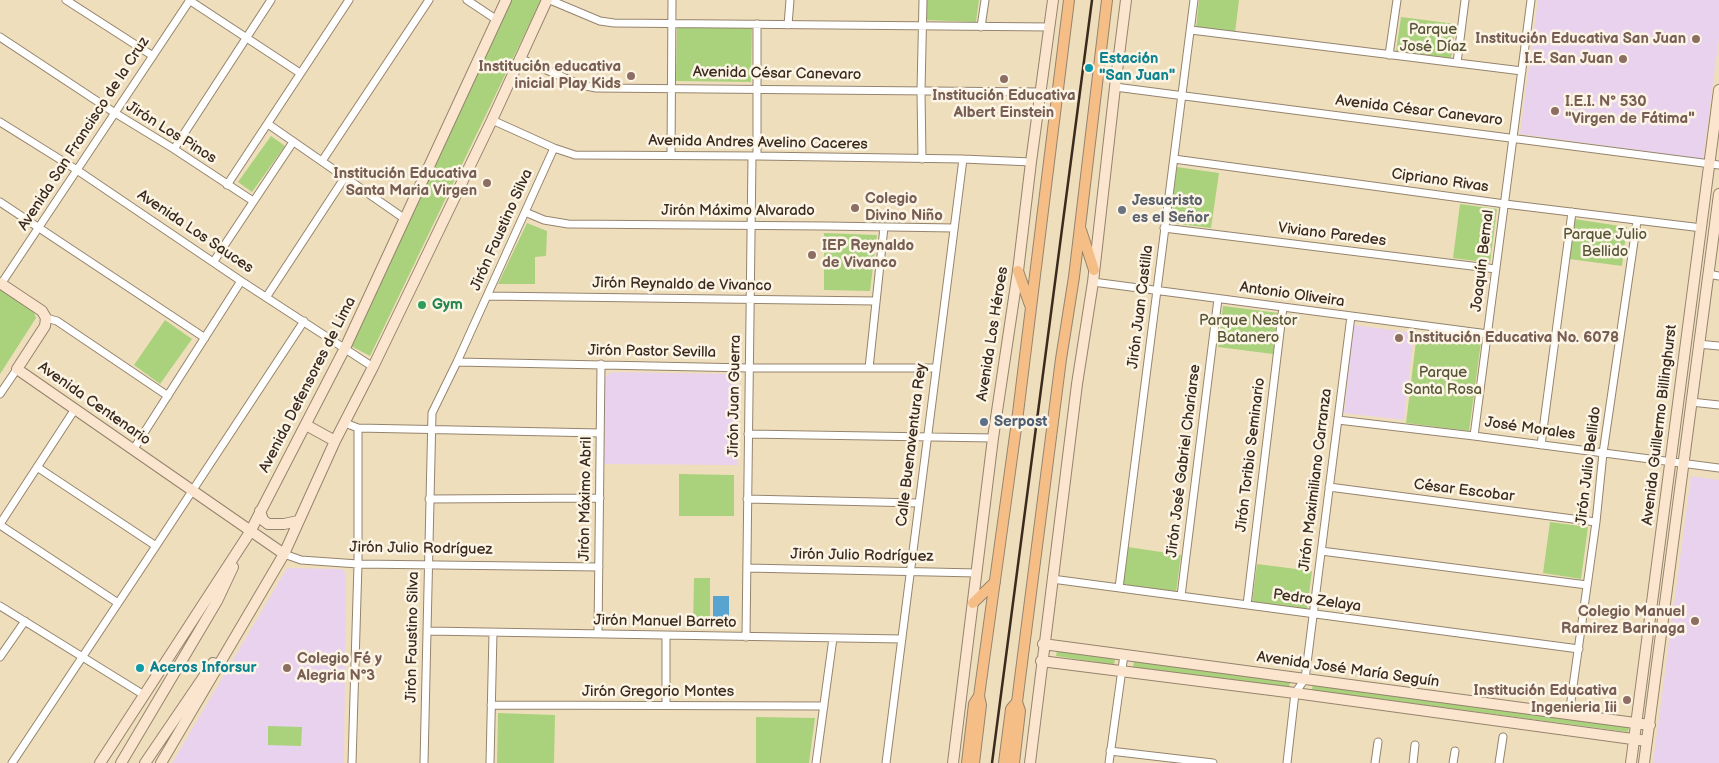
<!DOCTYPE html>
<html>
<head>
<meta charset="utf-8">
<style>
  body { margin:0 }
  canvas { display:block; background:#efdebc }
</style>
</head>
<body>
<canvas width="1719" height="763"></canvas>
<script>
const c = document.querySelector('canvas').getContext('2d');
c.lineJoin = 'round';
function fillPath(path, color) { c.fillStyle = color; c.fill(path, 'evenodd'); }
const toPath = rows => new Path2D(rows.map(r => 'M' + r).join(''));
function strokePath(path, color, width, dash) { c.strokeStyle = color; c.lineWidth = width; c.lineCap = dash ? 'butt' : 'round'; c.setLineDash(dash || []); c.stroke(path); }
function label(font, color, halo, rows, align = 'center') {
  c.font = font + ' "Balsamiq Sans",sans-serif'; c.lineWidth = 5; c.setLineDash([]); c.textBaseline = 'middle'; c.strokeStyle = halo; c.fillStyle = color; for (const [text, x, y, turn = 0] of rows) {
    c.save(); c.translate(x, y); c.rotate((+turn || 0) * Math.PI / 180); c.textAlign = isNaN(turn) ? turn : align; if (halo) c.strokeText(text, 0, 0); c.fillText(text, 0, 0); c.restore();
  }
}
const built = toPath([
  [1538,0,1719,0,1719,38,1703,159,1520,134],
  [1354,325,1414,333,1404,420,1344,413],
  [611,372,732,374,734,376,737,381,737,465,604,464,605,378],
  [1691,476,1719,480,1719,763,1653,763],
  [287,568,342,569,346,574,344,763,172,763]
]);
const green = toPath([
  [511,0,541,0,370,356,351,346],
  [926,0,979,0,976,22,925,20],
  [1199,0,1239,0,1235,33,1196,28],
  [1401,17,1456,24,1451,58,1396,51],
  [677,28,752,28,751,82,676,81],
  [271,136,285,146,252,192,238,182],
  [1177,167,1219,173,1211,228,1170,223],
  [1460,204,1497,209,1490,263,1453,258],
  [1574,219,1627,227,1622,266,1569,259],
  [527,223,547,231,546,256,535,257,535,284,498,284],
  [824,233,877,235,870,291,824,290],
  [0,289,34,312,36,318,0,374],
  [1223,306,1279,313,1273,354,1218,347],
  [165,320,192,339,160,384,134,365],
  [1417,333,1481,342,1469,431,1406,423],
  [679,474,734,475,734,516,679,516],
  [1550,522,1588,527,1581,579,1543,573],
  [1128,547,1181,555,1176,593,1122,585],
  [1257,564,1312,571,1307,609,1252,602],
  [694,578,710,578,710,628,693,628],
  [1057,650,1115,659,1114,665,1056,656],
  [1134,661,1290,682,1289,689,1133,667],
  [1313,683,1629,727,1628,732,1312,690],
  [498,713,555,715,554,763,497,763],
  [756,717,815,718,809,763,756,763],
  [268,726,302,727,301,746,268,745]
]);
const water = toPath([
  [713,596,729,596,729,623,713,623]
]);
const street = toPath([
  [66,0,153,56],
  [189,0,300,73],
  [467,0,497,20],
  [550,0,600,21,614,23,1050,27],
  [788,25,790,0],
  [981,27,985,0],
  [1191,30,1522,71],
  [0,37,115,113,174,149,253,201],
  [1389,55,1397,0],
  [519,58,581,85,596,88,1041,92],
  [1457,63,1465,0],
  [1115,87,1719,165],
  [492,120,554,148,575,155,757,156,963,159,1031,162],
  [0,122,77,170,241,281,373,367],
  [268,124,405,219],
  [174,149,271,0],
  [671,155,672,0],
  [757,156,757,24],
  [922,159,921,91,923,0],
  [1174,159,1505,204,1702,228],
  [322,161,429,0],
  [227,185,349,0],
  [0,202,205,338],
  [525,212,544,220,568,224,826,226,954,228],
  [1164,228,1496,269],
  [214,261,293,142],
  [1708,274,1719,276],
  [1093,282,1488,334],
  [1,284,190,0],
  [267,296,345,177],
  [487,296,876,301],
  [46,318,57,321,168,396],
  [1698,344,1719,346],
  [457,362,749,368,935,368],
  [869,368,884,227],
  [0,394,17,369],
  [1691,402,1719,405],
  [1338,420,1474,436,1719,468],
  [345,423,358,428,600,433],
  [748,434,993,438],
  [1474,436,1531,0],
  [1541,445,1572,212],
  [133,450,241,281],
  [37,467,156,546],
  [1329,487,1596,522],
  [429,499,600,498],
  [747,499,918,503],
  [0,524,75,409],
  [0,525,118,603],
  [1321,551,1587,585],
  [284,554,301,560,358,564,599,567],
  [747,568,977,573],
  [1052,579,1579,649],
  [1119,588,1194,0],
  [1181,596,1218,299],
  [1247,605,1283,307],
  [0,606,144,695],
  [427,631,902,639],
  [598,634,601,364],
  [746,637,752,156],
  [0,657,25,621],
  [491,705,824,706],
  [666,705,666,636],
  [1569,715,1596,522,1603,453,1637,221],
  [1110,751,1213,763],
  [12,763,156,546,304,321],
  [352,763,358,564,358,428],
  [424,763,432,413,457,362,554,148],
  [490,763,493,633],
  [816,763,833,638],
  [886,763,963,159],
  [1109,763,1124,655],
  [1287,763,1295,693,1305,679,1351,316],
  [1375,763,1378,742],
  [1413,763,1415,745],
  [1453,763,1455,751],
  [1499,763,1503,737]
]);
const secondary = toPath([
  [0,283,42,311,46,318,45,326,17,369,284,554],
  [306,425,335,441],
  [260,511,263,520,268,524,284,524,298,521],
  [1043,644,1650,725],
  [1041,661,1295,693,1647,741],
  [100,763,250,532,345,348,506,0],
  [121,763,217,601,233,567],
  [145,763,213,663],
  [161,763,284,554,335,441,373,367,492,120,547,0],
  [953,763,993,438,1018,271,1031,162,1053,0],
  [1030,763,1077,384,1093,282,1115,87,1126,0],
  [1631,763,1719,90],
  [1644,763,1719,194]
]);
const primary = toPath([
  [1081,230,1094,270],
  [1018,271,1030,305],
  [973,603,995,582],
  [967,763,974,704,979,696,1017,421,1069,0],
  [974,763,981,705,979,696],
  [1004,763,1011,709,1017,702],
  [1014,763,1020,711,1017,702,1061,359,1074,277,1107,0]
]);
const rail = toPath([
  [992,763,1092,0]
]);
const markers = [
  [1696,39,5,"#8d6e63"],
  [1623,59,5,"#8d6e63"],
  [1089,68,5,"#0f9aa8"],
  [631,76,5,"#8d6e63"],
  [1004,79,5,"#8d6e63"],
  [1555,111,5,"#8d6e63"],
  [487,183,5,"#8d6e63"],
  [855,208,5,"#8d6e63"],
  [1122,210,5,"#6b7280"],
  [812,255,5,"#8d6e63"],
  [422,305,5,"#2e9e5b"],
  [1399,338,5,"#8d6e63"],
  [984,422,5,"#5c6f8a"],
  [1695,621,5,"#8d6e63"],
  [140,668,5,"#0f9aa8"],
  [287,668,5,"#8d6e63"],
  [1627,700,5,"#8d6e63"]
];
const parkNames = [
  ["Parque",1433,30],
  ["José Díaz",1433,47],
  ["Parque Julio",1605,235],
  ["Bellido",1605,252],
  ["Parque Nestor",1248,321],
  ["Batanero",1248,338],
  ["Parque",1443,373],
  ["Santa Rosa",1443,390]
];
const educationNames = [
  ["Institución Educativa San Juan",1686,39],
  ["I.E. San Juan",1613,59],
  ["Institución educativa",621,67],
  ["inicial Play Kids",621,84],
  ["Institución Educativa",1004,96,"center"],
  ["Albert Einstein",1004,113,"center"],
  ["I.E.I. N° 530",1565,102,"left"],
  ["\"Virgen de Fátima\"",1565,119,"left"],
  ["Institución Educativa",477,174],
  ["Santa Maria Virgen",477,191],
  ["Colegio",865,199,"left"],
  ["Divino Niño",865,216,"left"],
  ["IEP Reynaldo",822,246,"left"],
  ["de Vivanco",822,263,"left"],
  ["Institución Educativa No. 6078",1409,338,"left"],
  ["Colegio Manuel",1685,612],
  ["Ramirez Barinaga",1685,629],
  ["Colegio Fé y",297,659,"left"],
  ["Alegria N°3",297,676,"left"],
  ["Institución Educativa",1617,691],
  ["Ingenieria Iii",1617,708]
];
const cultureNames = [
  ["Estación",1099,59],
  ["\"San Juan\"",1099,76],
  ["Aceros Inforsur",150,668]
];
const streetNames = [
  ["Avenida César Canevaro",777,74,1],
  ["Avenida César Canevaro",1419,111,7],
  ["Jirón Los Pinos",171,133,32],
  ["Avenida San Francisco de la Cruz",84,134,-57],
  ["Avenida Andres Avelino Caceres",758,143,1],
  ["Cipriano Rivas",1440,181,8],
  ["Jirón Máximo Alvarado",738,211],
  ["Jirón Faustino Silva",502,230,-66],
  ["Avenida Los Sauces",195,232,34],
  ["Viviano Paredes",1332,235,7],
  ["Joaquín Bernal",1483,261,-83],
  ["Jirón Reynaldo de Vivanco",682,285,1],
  ["Antonio Oliveira",1292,295,8],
  ["Jirón Juan Castilla",1141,307,-83],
  ["Avenida Los Héroes",993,334,-81],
  ["Jirón Pastor Sevilla",652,352,1],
  ["Avenida Defensores de Lima",308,385,-63],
  ["Jirón Juan Guerra",735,396,-89],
  ["Avenida Centenario",94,404,35],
  ["Avenida Guillermo Billinghurst",1660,425,-83],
  ["José Morales",1530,429,8],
  ["Calle Buenaventura Rey",912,445,-83],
  ["Jirón Toribio Seminario",1251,455,-83],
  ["Jirón José Gabriel Chariarse",1184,461,-83],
  ["Jirón Julio Bellido",1589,466,-83],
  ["Jirón Maximiliano Carranza",1316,480,-83],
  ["César Escobar",1464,491,7],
  ["Jirón Máximo Abril",586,499,-89],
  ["Jirón Julio Rodríguez",421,549,1],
  ["Jirón Julio Rodríguez",862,556,1],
  ["Pedro Zelaya",1317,601,8],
  ["Jirón Manuel Barreto",665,622,1],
  ["Jirón Faustino Silva",413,637,-89],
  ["Avenida José María Seguín",1348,670,8],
  ["Jirón Gregorio Montes",658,692]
];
const worshipNames = [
  ["Jesucristo",1132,201],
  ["es el Señor",1132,218]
];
const leisureNames = [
  ["Gym",432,305]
];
const serviceNames = [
  ["Serpost",994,422]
];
fillPath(built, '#e9d2ee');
fillPath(green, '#aad27d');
fillPath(water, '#58a4d1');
strokePath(street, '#95846d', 9);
strokePath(secondary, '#95846d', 12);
strokePath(primary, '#95846d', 12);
strokePath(street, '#fff', 7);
strokePath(secondary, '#fbe5cf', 10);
strokePath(primary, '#f6be87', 10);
strokePath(rail, '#3b2a1e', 2.5);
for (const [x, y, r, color] of markers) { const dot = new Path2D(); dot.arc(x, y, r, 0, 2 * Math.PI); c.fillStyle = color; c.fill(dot); strokePath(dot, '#fcf5e5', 2); }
label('15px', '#575436', '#fcf5e5', parkNames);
label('bold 15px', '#785e54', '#fcf5e5', educationNames, 'right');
label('bold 15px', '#0d838f', '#fcf5e5', cultureNames, 'left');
label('15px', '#3b2a1e', '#fcf5e5', streetNames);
label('bold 15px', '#5b616d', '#fcf5e5', worshipNames, 'left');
label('bold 15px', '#27864d', '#fcf5e5', leisureNames, 'left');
label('bold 15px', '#4e5e75', '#fcf5e5', serviceNames, 'left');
</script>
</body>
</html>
